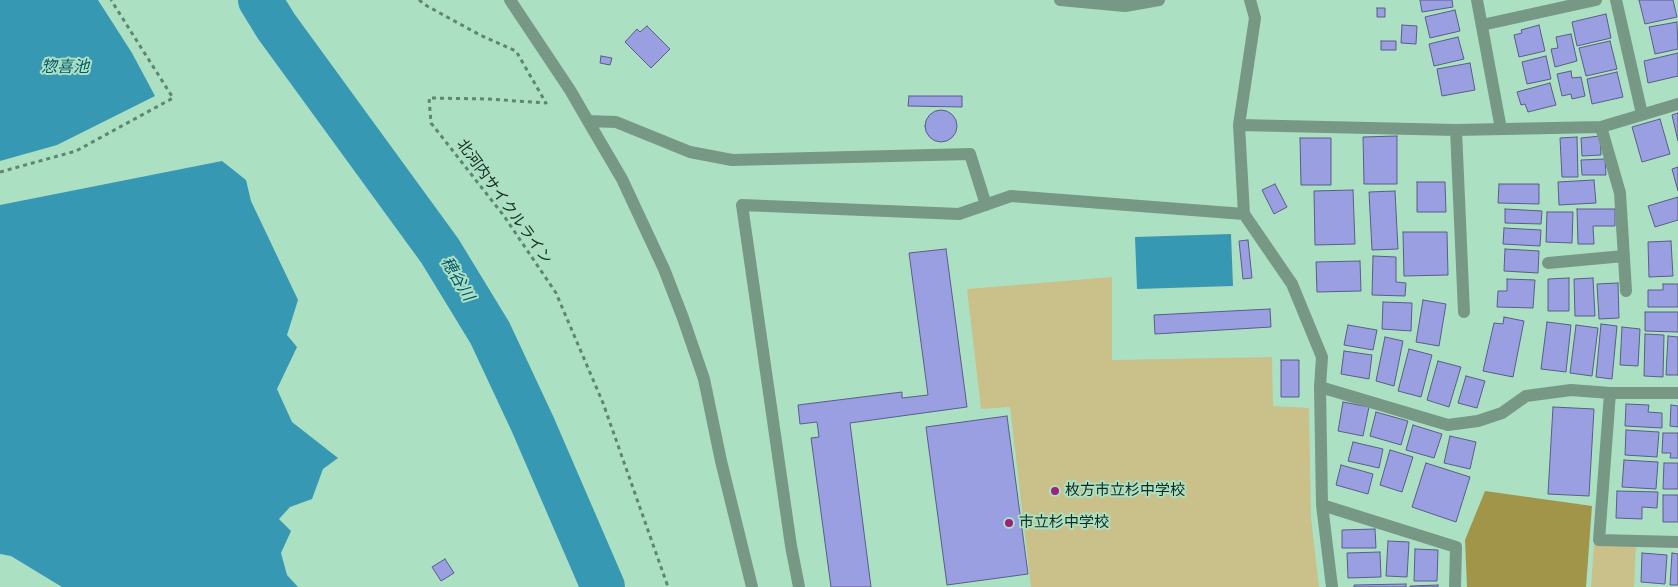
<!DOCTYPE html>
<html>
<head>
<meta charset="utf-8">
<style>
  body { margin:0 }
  canvas { display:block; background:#abe0c3 }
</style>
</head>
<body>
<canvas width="1678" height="587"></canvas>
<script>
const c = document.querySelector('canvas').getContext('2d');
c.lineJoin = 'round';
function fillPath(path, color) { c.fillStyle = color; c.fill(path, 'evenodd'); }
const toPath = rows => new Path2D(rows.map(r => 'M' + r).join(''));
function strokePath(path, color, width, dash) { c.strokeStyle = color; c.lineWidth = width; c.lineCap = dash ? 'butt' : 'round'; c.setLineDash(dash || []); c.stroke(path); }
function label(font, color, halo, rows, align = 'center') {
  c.font = font + ' Arial,"Noto Sans JP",sans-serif'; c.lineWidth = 4; c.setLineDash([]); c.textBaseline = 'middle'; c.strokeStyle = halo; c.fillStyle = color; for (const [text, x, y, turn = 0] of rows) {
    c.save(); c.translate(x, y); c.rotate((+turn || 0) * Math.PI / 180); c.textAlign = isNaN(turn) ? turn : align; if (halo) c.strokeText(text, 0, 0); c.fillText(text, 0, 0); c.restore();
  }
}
const green = toPath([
  [1112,277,1112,360,1272,357,1273,406,1309,408,1311,518,1319,587,1031,587,1010,407,981,409,967,289],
  [1594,544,1636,546,1634,587,1591,587]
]);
const forest = toPath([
  [1485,491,1592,506,1586,587,1467,587,1465,540]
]);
const water = toPath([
  [0,0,98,0,132,53,155,96,57,145,0,161],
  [222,161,246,180,251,201,298,300,287,335,297,347,277,389,292,422,338,458,323,469,312,499,290,507,279,519,291,531,281,553,287,575,298,587,62,587,11,556,0,554,0,205],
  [1231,234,1233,286,1137,289,1135,237]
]);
const river = toPath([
  [260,0,276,26,440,251,490,333,533,425,603,587]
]);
const building = toPath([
  [1420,0,1452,0,1453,7,1422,12,1420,0],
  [1639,0,1673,0,1677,17,1645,24,1639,0],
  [1377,8,1385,8,1385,17,1377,17,1377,8],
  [1455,10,1460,31,1430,38,1425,17,1455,10],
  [1606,14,1611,38,1577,46,1572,22,1606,14],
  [1677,22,1678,49,1655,54,1649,27,1677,22],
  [1402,25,1417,26,1416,44,1401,43,1402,25],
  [1539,25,1545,51,1519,57,1514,35,1522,33,1521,30,1539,25],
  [647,26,670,49,651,68,625,42,637,29,640,32,647,26],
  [1571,34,1577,61,1555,67,1551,49,1558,48,1556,37,1571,34],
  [1458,37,1464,59,1434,66,1429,44,1458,37],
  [1381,41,1396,41,1396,50,1381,50,1381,41],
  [1610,41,1617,69,1586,76,1579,48,1610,41],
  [1678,53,1678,76,1648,83,1644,61,1678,53],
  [601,56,612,58,610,65,600,63,601,56],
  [1546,56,1551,79,1527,84,1522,62,1546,56],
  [1470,63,1475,90,1442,96,1437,69,1470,63],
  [1571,71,1572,78,1581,77,1585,96,1572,99,1571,94,1562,96,1557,74,1571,71],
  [1617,72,1623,97,1592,104,1587,79,1617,72],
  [1550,83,1556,105,1528,112,1525,104,1521,105,1517,92,1550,83],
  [909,96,962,96,962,107,908,106,909,96],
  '925 126a16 16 0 1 1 32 0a16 16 0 1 1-32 0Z',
  [1678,113,1678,141,1672,115,1678,113],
  [1660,119,1670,154,1642,162,1632,127,1660,119],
  [1397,136,1397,184,1364,184,1363,137,1397,136],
  [1600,136,1601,155,1582,156,1581,138,1600,136],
  [1577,137,1578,177,1562,177,1560,138,1577,137],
  [1300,138,1331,138,1331,185,1301,185,1300,138],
  [1605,159,1606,175,1582,175,1581,160,1605,159],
  [1678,167,1678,191,1672,169,1678,167],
  [1594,180,1596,203,1559,205,1558,182,1594,180],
  [1417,182,1445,182,1446,212,1417,212,1417,182],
  [1275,184,1287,207,1274,214,1262,190,1275,184],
  [1499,184,1539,184,1539,204,1498,203,1499,184],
  [1353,190,1355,244,1315,245,1314,191,1353,190],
  [1395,191,1398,249,1372,250,1369,192,1395,191],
  [1678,197,1678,220,1655,227,1648,206,1678,197],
  [1505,209,1542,211,1541,224,1505,223,1505,209],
  [1577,209,1615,209,1615,226,1593,226,1594,244,1578,244,1577,209],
  [1547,212,1573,212,1572,243,1546,242,1547,212],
  [1504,228,1541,230,1540,246,1503,244,1504,228],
  [1403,232,1447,232,1448,275,1404,276,1403,232],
  [1248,240,1252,278,1243,279,1239,241,1248,240],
  [1671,241,1673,276,1649,277,1648,242,1671,241],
  [946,249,967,407,850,423,871,587,831,587,811,438,819,437,817,422,800,424,798,405,902,392,902,398,928,395,909,253,946,249],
  [1505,249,1539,251,1538,273,1504,271,1505,249],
  [1373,256,1396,257,1396,282,1406,283,1405,296,1372,295,1373,256],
  [1360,261,1361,291,1317,292,1316,262,1360,261],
  [1569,278,1569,311,1548,311,1548,279,1569,278],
  [1593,278,1595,316,1575,316,1574,279,1593,278],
  [1507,279,1535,280,1533,308,1497,307,1498,291,1507,291,1507,279],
  [1618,283,1619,318,1599,319,1597,284,1618,283],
  [1663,284,1678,284,1678,307,1648,307,1648,290,1663,290,1663,284],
  [1423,300,1446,304,1439,346,1416,342,1423,300],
  [1383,302,1412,303,1411,331,1382,329,1383,302],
  [1270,309,1271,327,1155,334,1154,315,1270,309],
  [1645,312,1678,312,1678,332,1645,331,1645,312],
  [1504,317,1524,321,1513,377,1483,371,1494,323,1503,324,1504,317],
  [1547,322,1571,325,1566,372,1541,369,1547,322],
  [1601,324,1617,326,1612,379,1596,377,1601,324],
  [1348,325,1377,330,1373,350,1344,345,1348,325],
  [1576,325,1598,328,1592,376,1570,373,1576,325],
  [1622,327,1640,329,1638,366,1620,365,1622,327],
  [1645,334,1664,335,1663,377,1644,376,1645,334],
  [1668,336,1678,337,1678,375,1666,375,1668,336],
  [1385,337,1403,341,1394,386,1376,381,1385,337],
  [1409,349,1432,355,1421,397,1398,391,1409,349],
  [1344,351,1372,355,1369,379,1341,374,1344,351],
  [1281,360,1299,360,1299,397,1281,397,1281,360],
  [1438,361,1461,367,1449,407,1427,400,1438,361],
  [1466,376,1485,381,1477,408,1458,403,1466,376],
  [1343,402,1369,407,1363,436,1338,431,1343,402],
  [1626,404,1649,405,1648,412,1662,413,1662,428,1625,426,1626,404],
  [1671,405,1678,406,1678,427,1670,426,1671,405],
  [1553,407,1594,409,1589,496,1548,494,1553,407],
  [1376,412,1408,421,1401,445,1370,436,1376,412],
  [1007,416,1028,574,947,585,926,427,1007,416],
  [1413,425,1442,434,1434,458,1406,450,1413,425],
  [1626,430,1659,432,1657,457,1625,455,1626,430],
  [1663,433,1678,433,1678,458,1670,458,1671,453,1662,453,1663,433],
  [1450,436,1476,442,1470,469,1444,463,1450,436],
  [1353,442,1383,449,1379,468,1348,461,1353,442],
  [1390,450,1413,457,1402,492,1380,485,1390,450],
  [1624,460,1658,462,1656,489,1622,487,1624,460],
  [1426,463,1470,477,1456,522,1412,507,1426,463],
  [1664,463,1678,463,1678,489,1663,489,1664,463],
  [1341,465,1373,474,1368,494,1336,485,1341,465],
  [1617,491,1658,492,1657,508,1642,507,1642,519,1616,518,1617,491],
  [1663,495,1678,495,1678,522,1663,522,1663,495],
  [1375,529,1376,548,1342,548,1342,530,1375,529],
  [1388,541,1409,542,1407,577,1386,576,1388,541],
  [1415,549,1438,550,1437,581,1414,581,1415,549],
  [1380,552,1381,577,1348,578,1347,553,1380,552],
  [1642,553,1667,555,1665,584,1641,582,1642,553],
  [1672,553,1678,554,1678,585,1670,585,1672,553],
  [445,559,454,573,441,581,432,567,445,559],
  [1406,584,1406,587,1354,587,1354,585,1406,584],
  [1438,585,1438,587,1410,587,1410,586,1438,585]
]);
const path = toPath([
  [419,0,427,6,480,35,516,51,546,103,488,99,429,98,431,123,504,216,556,293,603,403,668,587],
  [0,172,76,151,173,98,111,0]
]);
const minor = toPath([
  [510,0,570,90,588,121,622,179,664,269,683,318,704,379,721,461,752,587],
  [1060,0,1125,6,1159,0],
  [1250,0,1255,18,1239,125,1244,214,1292,284,1322,357,1320,387,1322,505,1332,587],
  [1477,0,1501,129],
  [1616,0,1642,114],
  [1482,25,1596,0],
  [588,121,616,122,690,152,732,160,970,154,986,205],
  [1239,125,1456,130,1601,127,1678,104],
  [1601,127,1620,193,1626,291],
  [1456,130,1464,312],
  [1548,263,1624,256],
  [1320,387,1448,425,1478,421,1502,413,1526,396,1571,390,1610,393,1678,393],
  [1610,393,1599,540,1678,542],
  [1322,505,1456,547,1455,587],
  [799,587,791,546,742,205,959,214,1011,196,1244,214]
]);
const markers = [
  [1055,491,5,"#9b237d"],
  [1009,523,5,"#9b237d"]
];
const streetNames = [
  ["北河内サイクルライン",504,202,54]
];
const poiNames = [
  ["枚方市立杉中学校",1065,491],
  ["市立杉中学校",1019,523]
];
const waterNames = [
  ["惣喜池",65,68],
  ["穂谷川",457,279,59]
];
fillPath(green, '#cac18a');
fillPath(forest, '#a1954a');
fillPath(water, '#3698b3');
strokePath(river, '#3698b3', 44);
fillPath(building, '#9a9fe2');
strokePath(building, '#5a5d87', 1);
strokePath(path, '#608571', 3, [4, 4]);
strokePath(minor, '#789886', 12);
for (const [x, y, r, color] of markers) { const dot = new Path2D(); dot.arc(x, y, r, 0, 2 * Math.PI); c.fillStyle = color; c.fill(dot); strokePath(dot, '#abe0c3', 2); }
label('15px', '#152a1f', '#abe0c3', streetNames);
label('15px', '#152a1f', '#abe0c3', poiNames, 'left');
label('italic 16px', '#02576b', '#abe0c3', waterNames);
</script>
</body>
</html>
